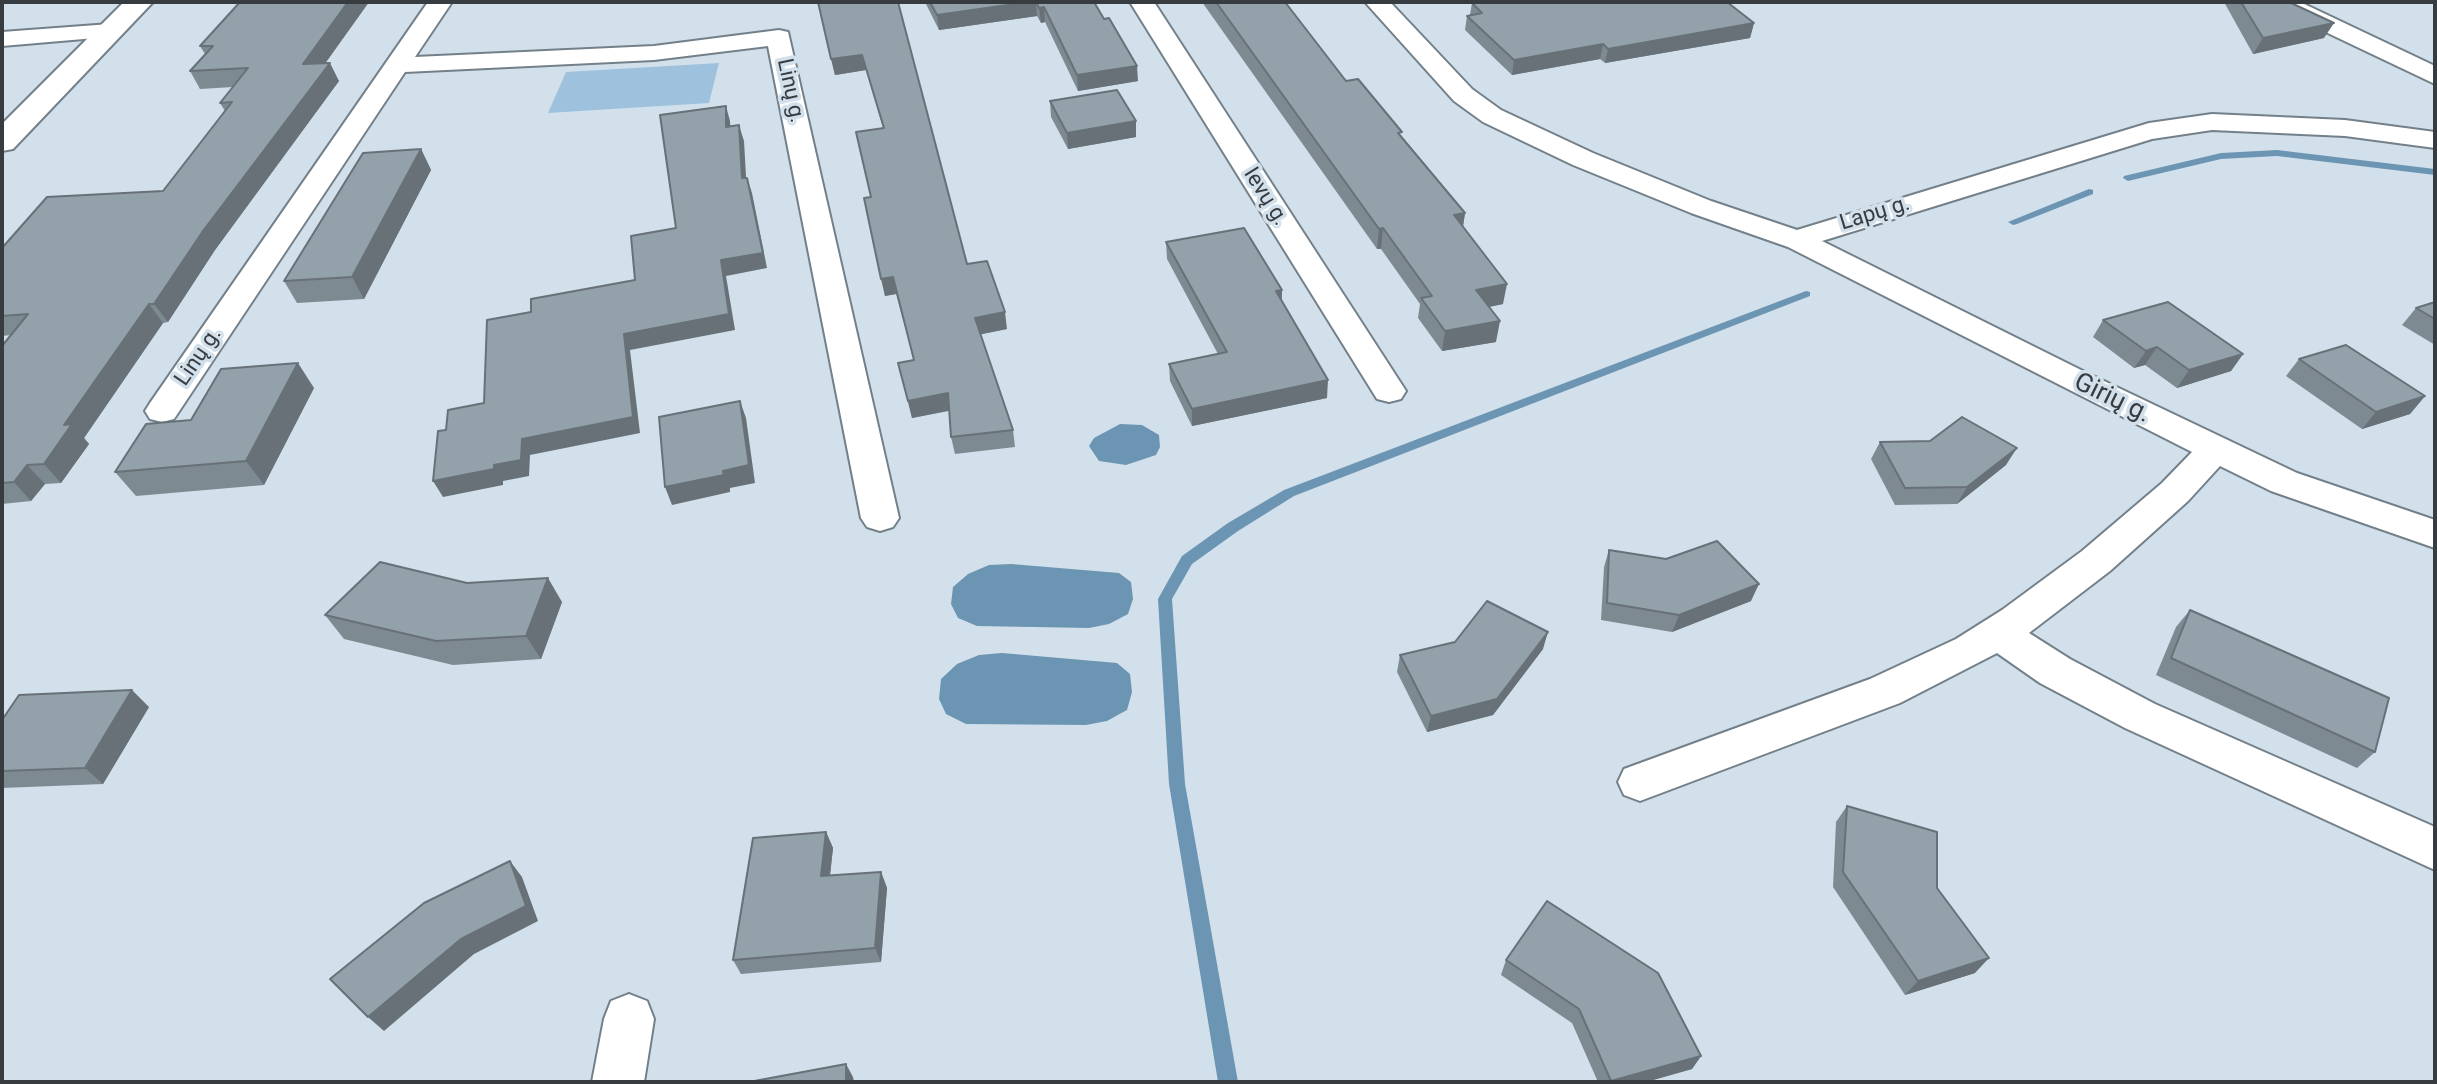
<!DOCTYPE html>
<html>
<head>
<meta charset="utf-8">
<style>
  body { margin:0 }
  #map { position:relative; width:2437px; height:1084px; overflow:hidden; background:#d2e0eb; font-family:Roboto,sans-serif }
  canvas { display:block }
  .frame { position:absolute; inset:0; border:4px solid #373c41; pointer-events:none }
</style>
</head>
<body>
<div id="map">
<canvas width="2437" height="1084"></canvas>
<div class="frame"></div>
</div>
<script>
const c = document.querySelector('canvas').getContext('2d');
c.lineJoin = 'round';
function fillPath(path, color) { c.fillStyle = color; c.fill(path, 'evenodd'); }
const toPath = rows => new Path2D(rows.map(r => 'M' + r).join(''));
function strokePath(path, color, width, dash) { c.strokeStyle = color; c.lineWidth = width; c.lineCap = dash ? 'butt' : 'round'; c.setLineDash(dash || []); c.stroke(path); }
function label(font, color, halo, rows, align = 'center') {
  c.font = font + ' Roboto,sans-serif'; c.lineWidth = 7; c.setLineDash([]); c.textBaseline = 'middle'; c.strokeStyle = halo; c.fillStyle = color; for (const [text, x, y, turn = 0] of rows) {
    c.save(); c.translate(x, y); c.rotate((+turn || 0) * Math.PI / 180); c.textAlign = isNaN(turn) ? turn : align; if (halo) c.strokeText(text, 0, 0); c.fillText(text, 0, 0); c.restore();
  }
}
const green = toPath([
  [719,63,709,103,548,113,566,72]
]);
const water = toPath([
  [1120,424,1142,425,1159,435,1160,447,1156,455,1126,465,1099,461,1089,446,1094,438],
  [1011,564,1119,573,1131,582,1133,599,1128,614,1109,624,1089,628,977,626,958,618,951,604,953,587,968,574,989,565],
  [1002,653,1117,663,1130,674,1132,692,1127,710,1107,721,1086,725,966,724,946,714,939,699,941,679,957,664,979,655]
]);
const stream = toPath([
  [2277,150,2435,169,2435,175,2277,156,2221,159,2128,181,2123,178,2124,176,2221,153,2277,150],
  [2089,189,2093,190,2093,194,2017,224,2013,225,2008,222,2089,189],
  [1806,291,1810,292,1810,296,1294,496,1238,531,1192,564,1172,599,1185,784,1238,1082,1218,1082,1169,784,1158,599,1182,556,1228,523,1284,490,1806,291]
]);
const street = toPath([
  [428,2,452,2,415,57,654,46,779,30,788,32,899,518,893,527,880,531,867,527,861,518,768,46,654,60,405,72,174,419,162,422,150,419,145,411,150,403,428,2],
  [1130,2,1154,2,1406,391,1401,399,1389,402,1377,399,1130,2],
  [1365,2,1390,2,1472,89,1501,110,1593,153,1711,201,1797,230,2149,123,2212,114,2345,120,2435,132,2435,148,2345,136,2212,130,2152,139,1822,241,2083,371,2297,473,2435,520,2435,548,2271,491,2220,466,2188,501,2110,571,2029,633,2070,659,2155,704,2435,827,2435,870,2125,728,2040,683,1997,653,1900,703,1640,801,1624,795,1618,782,1624,769,1870,679,1956,639,2002,610,2082,551,2162,483,2192,452,1788,247,1691,213,1573,165,1483,122,1454,101,1365,2],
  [2269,2,2300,2,2435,66,2435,84,2273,7,2269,2],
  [110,24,119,26,122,31,119,36,2,46,2,32,110,24],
  [629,994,647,1001,654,1019,644,1082,592,1082,604,1019,611,1001,629,994]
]);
const secondary = toPath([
  [124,2,153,2,13,149,2,151,2,124,124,2]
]);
const wall = toPath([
  [369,2,325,63,339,81,215,250,168,322,163,323,84,438,89,444,61,483,45,484,31,501,2,504,2,346,11,335,2,336,2,248,163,191,225,111,220,103,233,87,200,89,190,71,205,54,200,46],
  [818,2,898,2,967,264,1007,329,980,334,1013,430,1015,447,955,454,951,437,949,411,912,418,898,363,914,360,896,294,885,296,871,197,883,128,866,70,835,75],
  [925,2,1094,2,1138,81,1078,91,1045,22,1041,23,1037,16,939,30],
  [1202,2,1285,2,1346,81,1402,137,1465,213,1463,226,1503,304,1489,307,1496,342,1442,351,1418,318,1420,304,1381,249,1377,249],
  [1473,2,1727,2,1754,23,1750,38,1605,63,1600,59,1512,75,1465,30,1467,16,1470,15,1472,3,1474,3],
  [2224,2,2289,2,2324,38,2253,54],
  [1050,101,1136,137,1068,149,1051,117],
  [421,149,431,170,364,299,297,303,284,281],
  [1166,242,1282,290,1282,300,1327,398,1192,426,1170,381,1169,364,1218,354,1167,259],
  [2435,302,2435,345,2402,325,2416,308],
  [2103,320,2243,354,2231,371,2177,388,2145,365,2134,368,2093,337],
  [2299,359,2425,396,2410,414,2362,429,2286,376],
  [314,388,264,485,136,496,115,472],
  [1880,442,2006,465,1957,504,1895,505,1871,459],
  [1609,550,1751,601,1672,632,1601,620,1604,567],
  [467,583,562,602,541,659,453,665,344,639,325,615],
  [2190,610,2375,752,2357,768,2156,675,2176,627],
  [1543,649,1493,715,1427,732,1397,672,1400,655],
  [149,707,103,784,2,788,2,720],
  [1847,806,1937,888,1975,973,1905,995,1833,887,1836,822],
  [826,832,833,848,830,876,881,872,887,888,881,962,741,974,733,960],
  [1506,960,1701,1056,1692,1069,1646,1082,1598,1082,1572,1023,1501,975]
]);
const shadedWall = toPath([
  [348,2,369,2,312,82,303,64],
  [1029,2,1036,2,1037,16,939,30,937,15],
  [1044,7,1045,22,1041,23,1039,8],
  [1754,23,1750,38,1605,63,1608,49],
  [2334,23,2324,38,2253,54,2263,38],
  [1603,44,1600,59,1512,75,1514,60],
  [862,55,866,70,835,75,831,59],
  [330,63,339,81,215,250,168,322,154,304,203,231],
  [1137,66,1138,81,1078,91,1077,75],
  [726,106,730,121,731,142,726,127],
  [1136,121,1136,137,1068,149,1067,133],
  [739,125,744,141,747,194,742,178],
  [421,149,431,170,364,299,352,277],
  [747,178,752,193,767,268,726,276,735,330,630,350,640,433,530,455,529,476,503,481,503,485,443,497,433,481,494,465,624,334,721,260],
  [1465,213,1462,233,1454,215],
  [1383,228,1381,249,1377,249,1379,229],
  [893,277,896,294,885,296,881,279],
  [1507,284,1503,304,1473,310,1476,290],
  [1282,290,1281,307,1276,291],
  [149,304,163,323,84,438,89,444,61,483,44,464,64,425],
  [1005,312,1007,329,978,335,975,318],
  [1500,321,1496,342,1442,351,1445,331],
  [2157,347,2145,365,2134,368,2146,351],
  [2243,354,2231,371,2177,388,2189,370],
  [298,363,314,388,264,485,246,461],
  [1328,380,1327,398,1192,426,1192,409],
  [948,393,951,410,912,418,908,401],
  [2425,396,2410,414,2362,429,2376,412],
  [740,401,746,418,755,483,730,488,730,492,672,505,665,487,723,471],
  [2017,448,2006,465,1957,504,1967,487],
  [27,465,45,484,31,501,14,482],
  [548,578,562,602,541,659,526,636],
  [1759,584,1751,601,1672,632,1679,615],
  [1548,632,1543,649,1493,715,1427,732,1431,716],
  [132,690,149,707,103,784,85,768],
  [826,832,833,848,828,892,821,876],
  [510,861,522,877,538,921,474,954,384,1031,368,1017],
  [881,872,887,888,881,962,875,948],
  [1989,958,1975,973,1905,995,1918,981],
  [1701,1056,1692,1069,1646,1082,1611,1082,1611,1081],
  [846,1064,853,1077,854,1082,846,1082]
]);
const building = toPath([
  [240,2,348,2,303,64,330,63,203,231,154,304,149,304,64,425,72,424,44,464,27,465,14,482,2,483,2,346,28,314,2,316,2,248,47,197,163,191,232,102,220,103,248,68,190,71,213,46,200,46,240,2],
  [818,2,898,2,967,264,987,261,1005,312,975,318,1013,430,951,437,948,393,908,401,898,363,914,360,893,277,881,279,864,198,871,197,856,132,884,128,862,55,831,59,818,2],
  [930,2,1029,2,937,15,930,2],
  [1036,2,1094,2,1104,19,1109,18,1137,66,1077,75,1044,7,1039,8,1036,2],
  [1216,2,1285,2,1346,81,1358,79,1402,132,1398,133,1465,213,1454,215,1507,284,1476,290,1500,321,1445,331,1421,298,1432,296,1383,228,1379,229,1216,2],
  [1480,2,1727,2,1754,23,1608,49,1603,44,1514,60,1467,16,1482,13,1472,3,1480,2],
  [2241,2,2289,2,2334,23,2263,38,2241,2],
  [1117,90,1136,121,1067,133,1050,101,1117,90],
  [726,106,726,127,739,125,742,178,747,178,763,253,721,260,729,314,624,334,633,417,522,439,521,460,494,465,494,469,433,481,438,431,446,430,448,410,484,403,487,320,531,312,531,299,635,280,631,236,676,228,660,115,726,106],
  [421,149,352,277,284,281,363,153,421,149],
  [1244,228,1282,290,1276,291,1328,380,1192,409,1169,364,1227,352,1166,242,1244,228],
  [2168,302,2243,354,2189,370,2157,347,2146,351,2103,320,2168,302],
  [2435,302,2435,319,2416,308,2435,302],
  [2346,345,2425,396,2376,412,2299,359,2346,345],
  [298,363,246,461,115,472,146,424,191,420,221,369,298,363],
  [740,401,749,465,723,471,724,475,665,487,659,417,740,401],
  [1962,417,2017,448,1967,487,1905,488,1880,442,1930,441,1962,417],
  [1717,541,1759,584,1679,615,1607,603,1609,550,1666,559,1717,541],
  [380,562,467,583,548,578,526,636,436,641,325,615,380,562],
  [1487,601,1548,632,1497,699,1431,716,1400,655,1455,642,1487,601],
  [2190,610,2389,698,2375,752,2171,658,2190,610],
  [132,690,85,768,2,771,2,720,19,695,132,690],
  [1847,806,1937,832,1937,888,1989,958,1918,981,1843,872,1847,806],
  [826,832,821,876,881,872,875,948,733,960,753,838,826,832],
  [510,861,526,906,461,939,368,1017,330,979,424,903,510,861],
  [1547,901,1658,973,1701,1056,1611,1081,1579,1009,1506,960,1547,901],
  [846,1064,846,1082,749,1082,846,1064]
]);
const farStreetnames = [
  ["Linų g.",790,91,78],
  ["Ievų g.",1265,197,58],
  ["Lapų g.",1875,214,-17],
  ["Linų g.",199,357,-56]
];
const streetNames = [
  ["Girių g.",2112,399,26]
];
fillPath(green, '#9ec2dd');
fillPath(water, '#6c95b3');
fillPath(stream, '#6c95b3');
strokePath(street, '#738089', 4);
strokePath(secondary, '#738089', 4);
fillPath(street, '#fff');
fillPath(secondary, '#fff');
fillPath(wall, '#7e8a92');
fillPath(shadedWall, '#677177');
fillPath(building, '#93a1aa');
strokePath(building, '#677177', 2);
label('22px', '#373c41', '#d2e0eb', farStreetnames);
label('26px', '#373c41', '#d2e0eb', streetNames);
</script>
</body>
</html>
